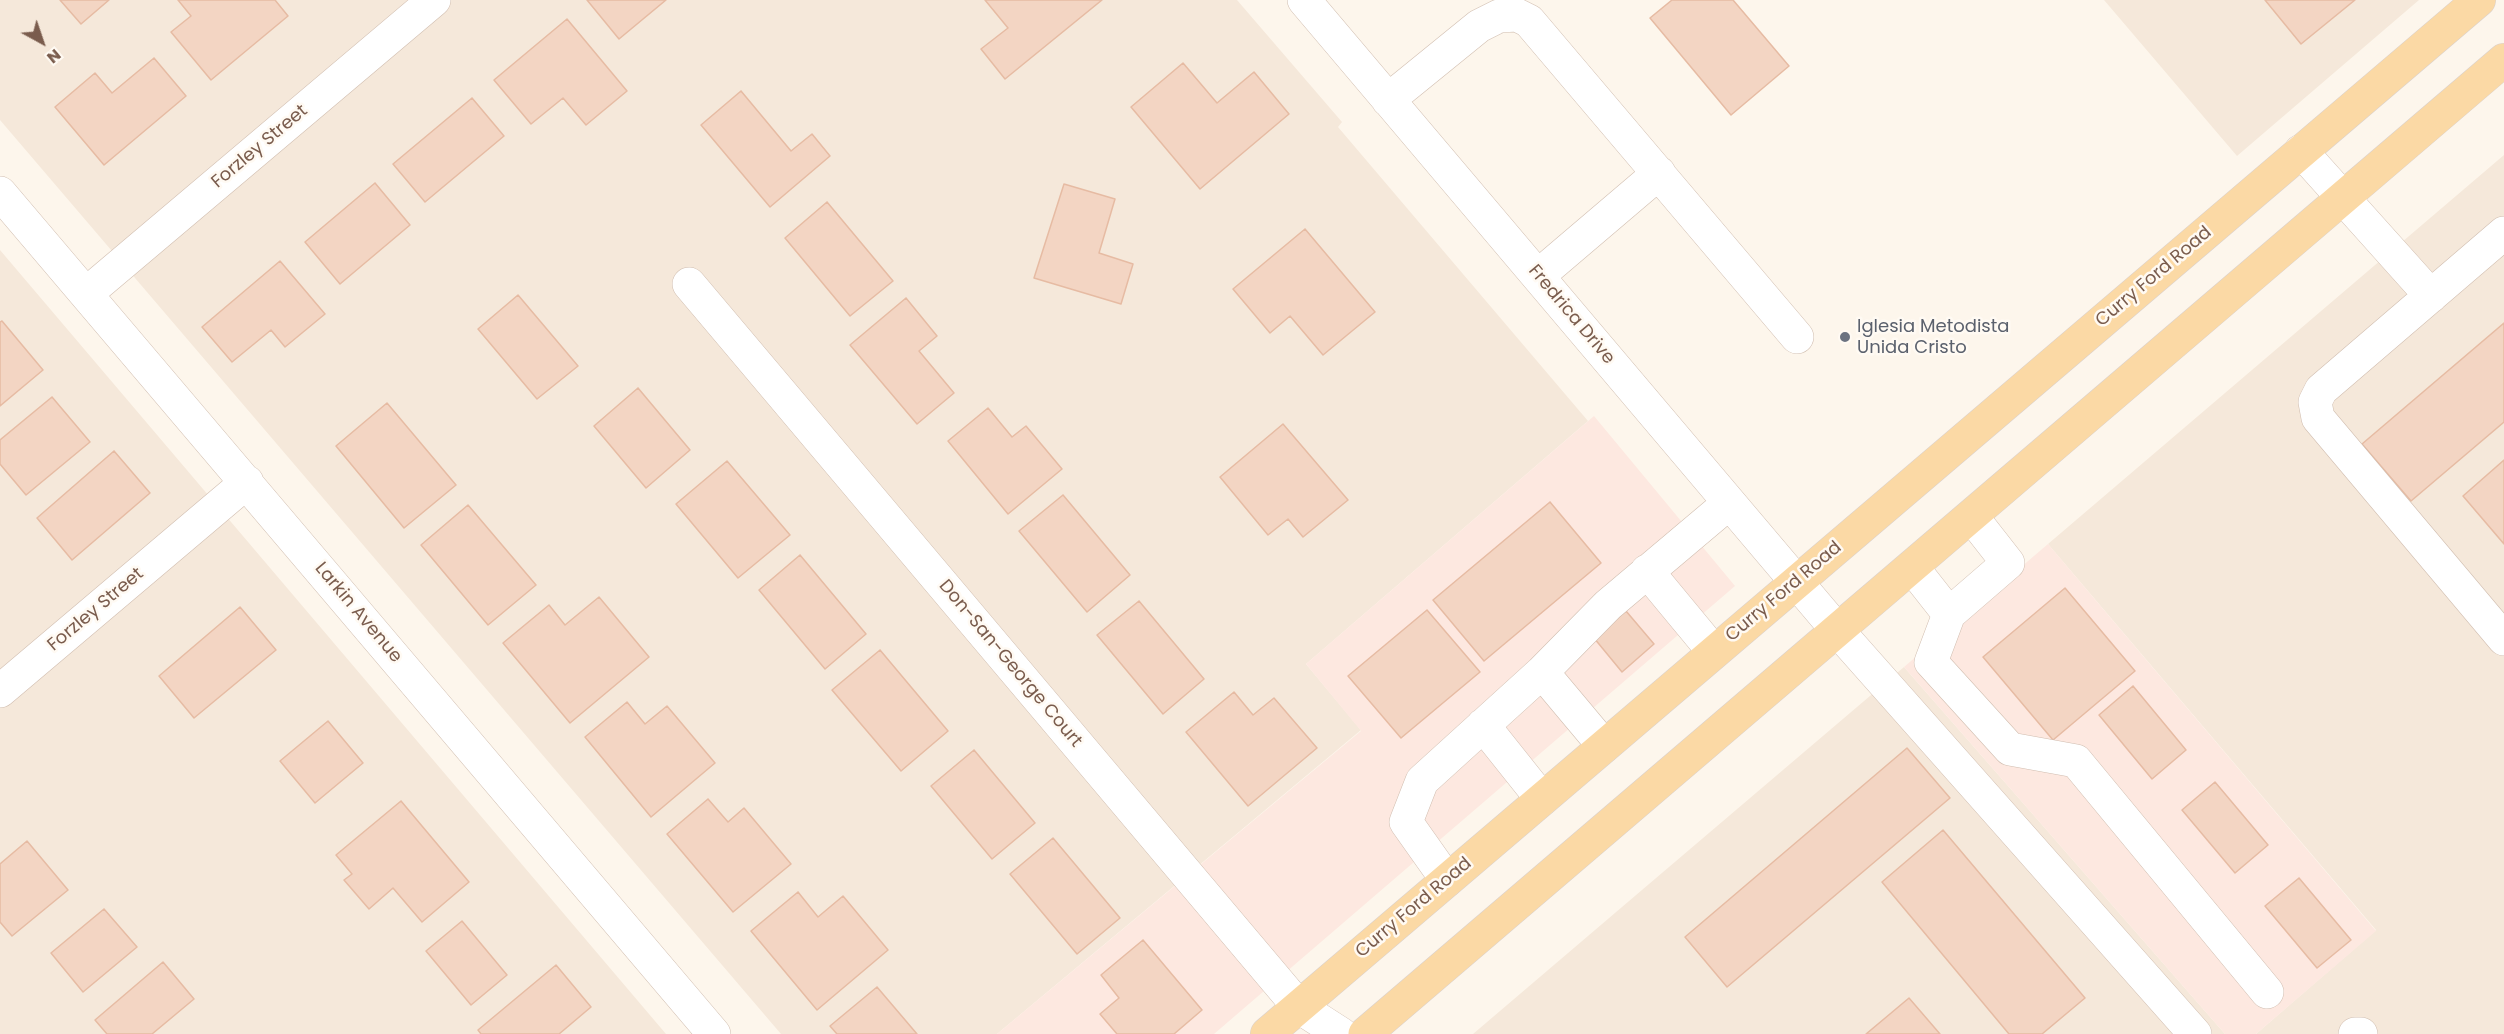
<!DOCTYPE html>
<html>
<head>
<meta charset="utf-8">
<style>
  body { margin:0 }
  #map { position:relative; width:2504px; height:1034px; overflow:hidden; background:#fdf6ec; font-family:Poppins,sans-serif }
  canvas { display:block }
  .north { position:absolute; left:12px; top:12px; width:60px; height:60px; -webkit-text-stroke:4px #fffaf3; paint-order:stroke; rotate:140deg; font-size:16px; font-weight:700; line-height:24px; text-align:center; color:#7a5c4d }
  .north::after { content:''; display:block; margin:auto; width:21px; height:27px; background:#7a5c4d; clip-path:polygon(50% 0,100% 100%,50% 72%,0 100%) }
</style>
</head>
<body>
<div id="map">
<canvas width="2504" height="1034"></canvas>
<div class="north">N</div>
</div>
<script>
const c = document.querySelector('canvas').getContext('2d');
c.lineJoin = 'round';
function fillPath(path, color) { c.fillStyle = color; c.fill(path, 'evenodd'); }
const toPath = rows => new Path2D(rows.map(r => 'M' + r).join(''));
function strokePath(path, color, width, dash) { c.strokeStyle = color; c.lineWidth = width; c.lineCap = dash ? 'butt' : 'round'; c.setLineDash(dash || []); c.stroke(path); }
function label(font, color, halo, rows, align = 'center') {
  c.font = font + ' Poppins,sans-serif'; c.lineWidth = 5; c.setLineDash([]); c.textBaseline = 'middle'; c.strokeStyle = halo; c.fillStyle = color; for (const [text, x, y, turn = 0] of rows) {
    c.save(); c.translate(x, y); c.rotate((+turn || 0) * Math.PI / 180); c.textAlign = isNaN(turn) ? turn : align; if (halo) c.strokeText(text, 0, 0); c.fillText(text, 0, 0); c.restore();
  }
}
const residential = toPath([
  [0,0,1237,0,1342,122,1338,127,1588,421,1306,664,1361,730,997,1034,781,1034,0,120],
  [2104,0,2419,0,2237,156],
  [2504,155,2504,1034,2256,1034,2376,930,2048,544],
  [0,250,666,1034,0,1034],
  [1904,667,2225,1034,1473,1034,1622,907]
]);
const commercial = toPath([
  [1594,416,1735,586,1214,1034,997,1034,1361,731,1306,664],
  [2048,544,2376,931,2256,1034,2225,1034,1904,667]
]);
const building = toPath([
  [60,0,109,0,81,24,60,0],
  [178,0,275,0,288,16,211,80,171,32,191,16,178,0],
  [587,0,666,0,619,39,587,0],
  [985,0,1102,0,1005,79,981,49,1008,28,985,0],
  [1672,0,1733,0,1789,66,1731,115,1650,18,1672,0],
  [2265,0,2355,0,2301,44,2265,0],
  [567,19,627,91,586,125,563,98,531,124,494,80,567,19],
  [154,58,186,96,104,165,55,107,95,73,112,93,154,58],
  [1183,63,1217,103,1254,72,1289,114,1200,189,1131,107,1183,63],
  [741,91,791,151,812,134,830,156,770,207,701,125,741,91],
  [472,98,504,136,425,202,393,164,472,98],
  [375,183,410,225,340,284,305,242,375,183],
  [1064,184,1115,199,1099,253,1133,264,1121,304,1034,278,1064,184],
  [827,202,893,281,850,316,785,238,827,202],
  [1305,229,1375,312,1323,355,1290,316,1270,333,1233,289,1305,229],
  [280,261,325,314,285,347,271,330,232,362,202,327,280,261],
  [518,295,578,366,537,399,478,329,518,295],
  [906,298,937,336,919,351,954,393,917,424,850,345,906,298],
  [2,321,43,370,0,406,0,322,2,321],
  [2504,323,2504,422,2411,501,2362,444,2504,323],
  [638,388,690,450,646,488,594,426,638,388],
  [52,397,90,442,26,495,0,464,0,440,52,397],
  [387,403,456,485,404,528,336,446,387,403],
  [988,408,1012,437,1026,426,1062,469,1008,514,948,441,988,408],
  [1283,424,1348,500,1303,537,1288,519,1268,535,1220,477,1283,424],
  [114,451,150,493,72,560,37,518,114,451],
  [2504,460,2504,544,2463,496,2504,460],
  [727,461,790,535,738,578,676,504,727,461],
  [1063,495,1130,575,1087,612,1019,531,1063,495],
  [1550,502,1601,563,1484,661,1433,600,1550,502],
  [468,505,536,585,488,625,421,545,468,505],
  [800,555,866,634,825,669,759,590,800,555],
  [2065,588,2135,671,2053,740,1983,657,2065,588],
  [599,597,649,657,570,723,503,643,549,605,565,625,599,597],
  [1139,601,1204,679,1163,714,1097,635,1139,601],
  [240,607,276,650,194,718,159,676,240,607],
  [1427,610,1480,672,1401,738,1348,676,1427,610],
  [1626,611,1654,644,1622,672,1594,638,1626,611],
  [880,650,948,731,901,771,832,690,880,650],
  [2133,686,2186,750,2152,779,2099,715,2133,686],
  [1234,692,1253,715,1274,698,1317,748,1248,806,1186,732,1234,692],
  [627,702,645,724,667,706,715,763,651,817,585,737,627,702],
  [328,721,363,763,315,803,280,761,328,721],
  [1907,748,1950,798,1727,987,1685,937,1907,748],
  [974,750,1035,823,992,859,931,786,974,750],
  [2215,782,2268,845,2235,873,2182,810,2215,782],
  [708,799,728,822,744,808,791,864,733,912,667,834,708,799],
  [401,801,469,882,422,922,393,888,369,909,344,880,352,874,336,855,401,801],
  [1943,830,2085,998,2042,1034,2009,1034,1882,882,1943,830],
  [1053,838,1120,918,1077,954,1010,874,1053,838],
  [27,841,68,890,12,936,0,922,0,864,27,841],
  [2299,878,2351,940,2317,968,2265,906,2299,878],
  [798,892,818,917,843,896,888,950,817,1010,751,931,798,892],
  [104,909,137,947,83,992,51,953,104,909],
  [462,921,507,975,471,1005,426,951,462,921],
  [1143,940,1202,1010,1174,1034,1117,1034,1100,1014,1119,998,1101,975,1143,940],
  [163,962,194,999,152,1034,107,1034,95,1020,163,962],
  [556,965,591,1007,559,1034,481,1034,478,1030,556,965],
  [877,987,917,1034,837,1034,830,1026,877,987],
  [1909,998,1940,1034,1866,1034,1909,998]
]);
const minor = toPath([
  [1304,0,1838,631,2195,1034],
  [1388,100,1479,26,1499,16,1517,15,1529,21,1797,337],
  [2301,151,2431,296],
  [0,193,714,1034],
  [2504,233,2321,390,2315,402,2318,418,2504,639],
  [1538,276,1659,173],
  [689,284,1299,1007,1341,1034],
  [86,294,434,0],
  [1912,567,1949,614,2008,563,1972,517],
  [1647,571,1714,652],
  [1949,614,1931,662,2010,749,2076,761,2267,992],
  [0,691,247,482],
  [1483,725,1542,799],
  [1604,746,1542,672,1608,605,1729,503],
  [1447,880,1406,822,1422,781,1542,672],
  [2355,1034,2361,1034]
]);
const major = toPath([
  [1267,1034,2479,0],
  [1365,1034,2504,60]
]);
const markers = [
  [1845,337,6,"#6b7280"]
];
const streetNames = [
  ["Forzley Street",260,147,-40],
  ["Curry Ford Road",2154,277,-40],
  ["Fredrica Drive",1571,315,50],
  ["Curry Ford Road",1784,592,-40],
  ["Forzley Street",96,610,-40],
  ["Larkin Avenue",358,613,50],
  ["Don-San-George Court",1010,664,50],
  ["Curry Ford Road",1414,908,-40]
];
const worshipNames = [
  ["Iglesia Metodista",1857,327],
  ["Unida Cristo",1857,348]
];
fillPath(residential, '#f5e8da');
fillPath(commercial, '#fde8e0');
fillPath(building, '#f3d5c3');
strokePath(building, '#e6bba3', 1.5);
strokePath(minor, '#d1beb0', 34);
strokePath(major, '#dad1cd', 34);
strokePath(minor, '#fff', 33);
strokePath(major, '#fbd9a5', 33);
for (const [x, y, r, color] of markers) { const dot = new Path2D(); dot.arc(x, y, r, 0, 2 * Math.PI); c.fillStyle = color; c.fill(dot); strokePath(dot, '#fffaf3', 2); }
label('18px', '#7a5c4d', '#fffaf3', streetNames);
label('18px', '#5b616d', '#fffaf3', worshipNames, 'left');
</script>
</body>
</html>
